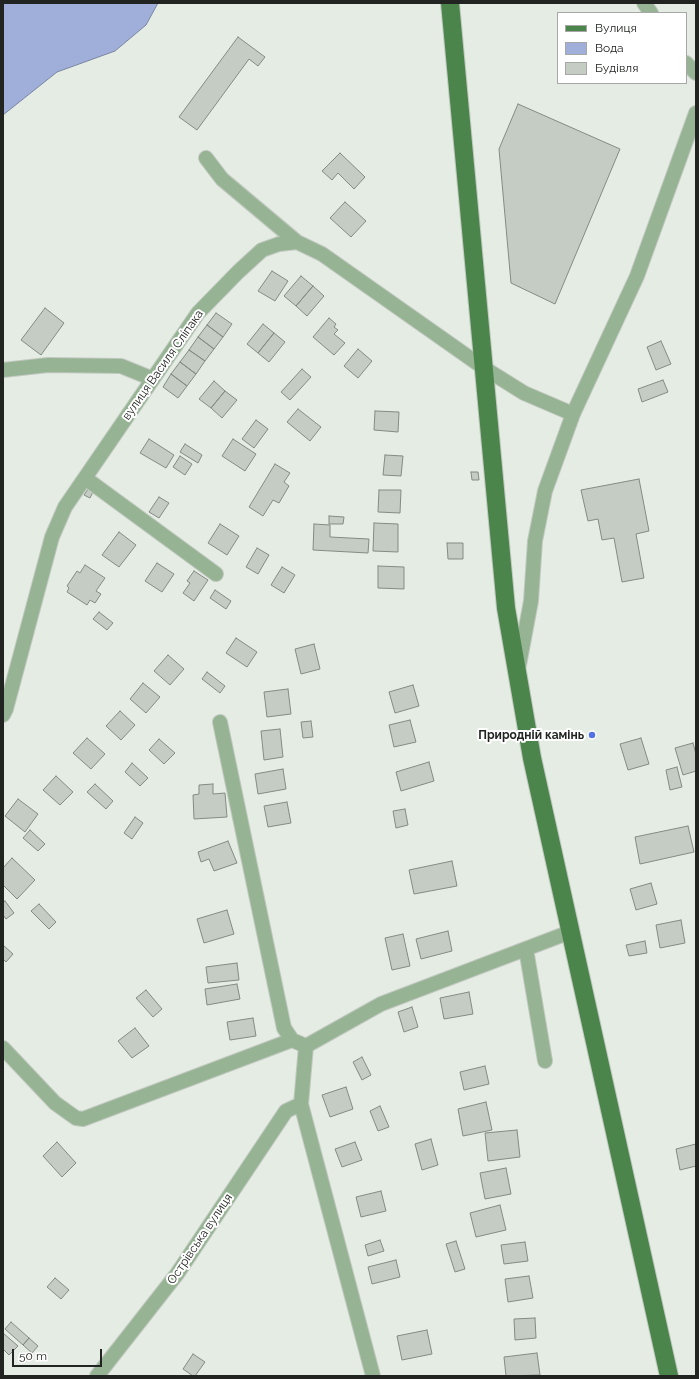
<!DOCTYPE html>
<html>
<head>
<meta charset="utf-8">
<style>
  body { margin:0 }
  #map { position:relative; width:699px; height:1379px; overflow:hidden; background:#e4ece3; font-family:Raleway,sans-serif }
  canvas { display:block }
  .frame { position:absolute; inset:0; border:4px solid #212420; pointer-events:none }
  .legend { position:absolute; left:557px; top:12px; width:130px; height:72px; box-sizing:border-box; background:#fff; border:1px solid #a6a7a6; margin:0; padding:5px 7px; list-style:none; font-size:12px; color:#212420 }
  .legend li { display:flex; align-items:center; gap:8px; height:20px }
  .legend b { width:20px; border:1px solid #a6a7a6 }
  .scale { position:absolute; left:12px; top:1349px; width:90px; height:18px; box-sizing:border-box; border:2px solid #212420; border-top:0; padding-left:5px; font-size:12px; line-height:14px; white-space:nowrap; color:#212420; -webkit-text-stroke:3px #fff; paint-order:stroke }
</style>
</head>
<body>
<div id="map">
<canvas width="699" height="1379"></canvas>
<div class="frame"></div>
<ul class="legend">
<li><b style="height:5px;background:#4c854c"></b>Вулиця</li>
<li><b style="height:11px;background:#a0afda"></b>Вода</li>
<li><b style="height:11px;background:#c4ccc4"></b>Будівля</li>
</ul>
<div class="scale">50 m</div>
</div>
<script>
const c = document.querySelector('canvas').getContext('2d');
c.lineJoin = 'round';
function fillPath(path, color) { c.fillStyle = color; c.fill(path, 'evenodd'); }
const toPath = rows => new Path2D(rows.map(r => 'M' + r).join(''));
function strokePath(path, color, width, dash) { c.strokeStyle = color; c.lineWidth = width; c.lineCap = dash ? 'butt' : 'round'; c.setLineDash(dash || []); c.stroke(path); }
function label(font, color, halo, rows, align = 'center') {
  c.font = font + ' Raleway,sans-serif'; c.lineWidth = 4; c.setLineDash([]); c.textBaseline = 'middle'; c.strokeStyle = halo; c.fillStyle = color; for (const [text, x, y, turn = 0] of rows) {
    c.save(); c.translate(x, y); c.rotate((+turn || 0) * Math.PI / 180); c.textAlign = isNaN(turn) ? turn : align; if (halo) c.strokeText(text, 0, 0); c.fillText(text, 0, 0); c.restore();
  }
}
const water = toPath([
  [3,3,158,3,146,25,115,51,57,72,3,115,3,3]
]);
const building = toPath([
  [238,37,265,57,258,66,249,59,197,130,179,117,238,37],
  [518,104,620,149,555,304,511,283,499,149,518,104],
  [340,153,365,177,354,189,338,173,332,180,322,171,340,153],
  [345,202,366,221,351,237,330,218,345,202],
  [272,271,288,281,275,301,258,291,272,271],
  [301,276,313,286,296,306,284,296,301,276],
  [313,286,324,296,307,316,296,306,313,286],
  [45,308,64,323,41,355,21,340,45,308],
  [216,313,232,324,223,337,207,325,216,313],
  [329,318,336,324,334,327,338,330,334,334,345,343,334,355,313,337,329,318],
  [263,324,274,333,258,353,247,344,263,324],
  [207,325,223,337,214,349,198,337,207,325],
  [274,333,285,342,269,362,258,353,274,333],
  [198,337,214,349,205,361,189,350,198,337],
  [661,341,671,364,656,370,647,347,661,341],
  [358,349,372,361,358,378,344,366,358,349],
  [189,350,205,361,196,374,180,362,189,350],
  [180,362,196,374,187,386,171,374,180,362],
  [302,369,311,377,290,400,281,392,302,369],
  [171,374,187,386,178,398,163,387,171,374],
  [663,380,668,392,642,402,638,389,663,380],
  [214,381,225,391,211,408,199,399,214,381],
  [225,391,237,400,222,418,211,408,225,391],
  [298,409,321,427,310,441,287,422,298,409],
  [375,411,399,412,398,432,374,430,375,411],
  [256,420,268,429,254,448,242,439,256,420],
  [149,439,174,455,166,468,140,453,149,439],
  [233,439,256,454,245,471,222,456,233,439],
  [185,444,202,455,198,463,180,452,185,444],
  [385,455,403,456,401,476,383,475,385,455],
  [180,456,192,464,185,475,173,467,180,456],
  [275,464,290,473,284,482,289,486,279,503,273,500,263,516,249,507,275,464],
  [471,472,478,472,479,480,472,480,471,472],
  [639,479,649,531,636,534,644,578,622,582,614,538,602,540,598,519,588,521,581,490,639,479],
  [88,489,93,492,90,498,84,495,88,489],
  [379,490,401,490,400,513,378,512,379,490],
  [159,497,169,503,159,518,149,512,159,497],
  [329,516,344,517,343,524,329,524,329,516],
  [374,523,398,524,398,552,373,551,374,523],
  [220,524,239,536,227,555,208,543,220,524],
  [314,524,330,525,330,537,369,539,368,553,313,550,314,524],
  [119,532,136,545,119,567,102,555,119,532],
  [447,543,463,543,463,559,448,559,447,543],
  [257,548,269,555,258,574,246,567,257,548],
  [157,563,174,574,162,592,145,581,157,563],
  [85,565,105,578,96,591,101,594,95,603,90,600,87,605,67,592,69,588,67,586,77,571,80,573,85,565],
  [378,566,404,567,404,589,378,588,378,566],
  [282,567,295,575,284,593,271,585,282,567],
  [194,571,208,580,194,601,183,593,190,583,187,581,194,571],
  [215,590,231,601,226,609,210,598,215,590],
  [99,612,113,623,107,630,93,619,99,612],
  [236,638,257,652,247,667,226,653,236,638],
  [314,644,320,669,301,674,295,649,314,644],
  [168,655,184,669,170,685,154,671,168,655],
  [207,672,225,686,220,693,202,679,207,672],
  [143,683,160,697,146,713,130,699,143,683],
  [413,685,419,706,395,713,389,692,413,685],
  [288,689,291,714,267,717,264,692,288,689],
  [120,711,135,725,121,740,106,726,120,711],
  [410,720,416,742,394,747,389,725,410,720],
  [311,721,313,737,303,738,301,722,311,721],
  [280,729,283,757,264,760,261,731,280,729],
  [87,738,105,754,91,769,73,753,87,738],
  [641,738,649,764,628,770,620,744,641,738],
  [159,739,175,753,164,764,149,750,159,739],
  [693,743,696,754,696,771,683,775,675,748,693,743],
  [429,762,434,781,401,791,396,772,429,762],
  [132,763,148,778,140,786,125,772,132,763],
  [677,767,682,787,670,790,666,770,677,767],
  [283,769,286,789,258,794,255,774,283,769],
  [56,776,73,792,60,805,43,790,56,776],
  [95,784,113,801,106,809,87,792,95,784],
  [213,784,213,794,225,793,227,817,194,819,193,795,199,794,199,785,213,784],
  [18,799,38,814,25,832,5,816,18,799],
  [287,802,291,823,268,827,264,806,287,802],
  [405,809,408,825,396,828,393,811,405,809],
  [135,817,143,823,132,839,124,833,135,817],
  [688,826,694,852,640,864,635,837,688,826],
  [30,830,45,844,38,851,23,838,30,830],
  [228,841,237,863,214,871,209,859,201,862,198,852,228,841],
  [12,858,35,880,17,899,3,885,3,868,12,858],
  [452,861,457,886,414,894,409,870,452,861],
  [651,883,657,904,636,910,630,889,651,883],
  [5,901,14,913,6,919,3,915,3,902,5,901],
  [39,904,56,922,49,929,31,911,39,904],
  [227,910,234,934,204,943,197,919,227,910],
  [681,920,685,943,660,948,656,925,681,920],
  [448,931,452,951,421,959,416,939,448,931],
  [403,934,410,966,392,970,385,938,403,934],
  [645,941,647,953,629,956,626,945,645,941],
  [3,945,13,954,6,962,3,959,3,945],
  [237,963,239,980,208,983,206,967,237,963],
  [237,984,240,999,207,1005,205,989,237,984],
  [146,990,162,1009,153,1017,136,998,146,990],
  [469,992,473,1014,444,1019,440,998,469,992],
  [412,1007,418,1027,404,1032,398,1012,412,1007],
  [253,1018,256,1036,230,1040,227,1022,253,1018],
  [135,1028,149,1046,132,1058,118,1041,135,1028],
  [362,1057,371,1075,362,1080,353,1062,362,1057],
  [485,1066,489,1084,464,1090,460,1072,485,1066],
  [346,1087,353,1109,330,1117,322,1095,346,1087],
  [486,1102,492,1130,463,1136,458,1109,486,1102],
  [380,1106,389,1127,378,1131,370,1111,380,1106],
  [517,1130,520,1157,488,1161,485,1133,517,1130],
  [431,1139,438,1165,422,1170,415,1144,431,1139],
  [57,1142,76,1163,62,1177,43,1156,57,1142],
  [355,1142,362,1160,342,1167,335,1149,355,1142],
  [696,1144,696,1166,680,1170,676,1149,696,1144],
  [506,1168,511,1194,485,1199,480,1173,506,1168],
  [381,1191,386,1211,361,1217,356,1197,381,1191],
  [500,1205,506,1230,476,1237,470,1213,500,1205],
  [380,1240,384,1251,368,1256,365,1245,380,1240],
  [456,1241,465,1269,455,1272,446,1244,456,1241],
  [525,1242,528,1261,504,1264,501,1245,525,1242],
  [396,1260,400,1277,372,1284,368,1267,396,1260],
  [529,1276,533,1298,508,1302,505,1279,529,1276],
  [55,1278,69,1290,61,1299,47,1287,55,1278],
  [535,1318,536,1338,515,1340,514,1319,535,1318],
  [11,1322,29,1338,23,1345,5,1329,11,1322],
  [427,1330,432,1354,402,1360,397,1336,427,1330],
  [3,1333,18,1346,9,1355,3,1349,3,1333],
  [29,1338,38,1346,32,1353,23,1345,29,1338],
  [537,1353,540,1375,506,1376,504,1357,537,1353],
  [193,1354,205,1362,195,1376,193,1376,183,1369,193,1354]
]);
const minor = toPath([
  [644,3,651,13],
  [686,63,696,73],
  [206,158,222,179,297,242],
  [3,370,48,365,121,366,153,379],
  [85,478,216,574],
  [519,665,531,601,535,541,545,491,573,414,637,276,696,113],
  [3,715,6,709,52,537,65,507,198,313,238,272,262,250,279,244,297,242,322,254,484,368,524,393,573,414],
  [220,722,284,1028,292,1040],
  [526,949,545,1061],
  [3,1048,55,1103,76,1118,83,1119,292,1040,306,1046],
  [97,1376,177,1274,286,1111,301,1104],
  [373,1376,301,1104,306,1046,381,1004,570,932]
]);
const major = toPath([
  [450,3,506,608,532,758,669,1376]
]);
const markers = [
  [592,735,4,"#5471e6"]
];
const streetNames = [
  ["вулиця Василя Сліпака",163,365,-55],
  ["Острівська вулиця",200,1239,-56]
];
const poiNames = [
  ["Природній камінь",584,735]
];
fillPath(water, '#a0afda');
strokePath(water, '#7a85a2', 1);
fillPath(building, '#c4ccc4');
strokePath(building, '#838b83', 1);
strokePath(minor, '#c1c8c0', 16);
strokePath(major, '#c1c8c0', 20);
strokePath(minor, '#96b494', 14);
strokePath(major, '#4c854c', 18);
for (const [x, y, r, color] of markers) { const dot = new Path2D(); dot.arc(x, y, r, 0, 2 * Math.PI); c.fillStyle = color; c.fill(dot); strokePath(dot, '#fff', 1.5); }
label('12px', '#212420', '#fff', streetNames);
label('bold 12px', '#212420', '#fff', poiNames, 'right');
</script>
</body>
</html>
